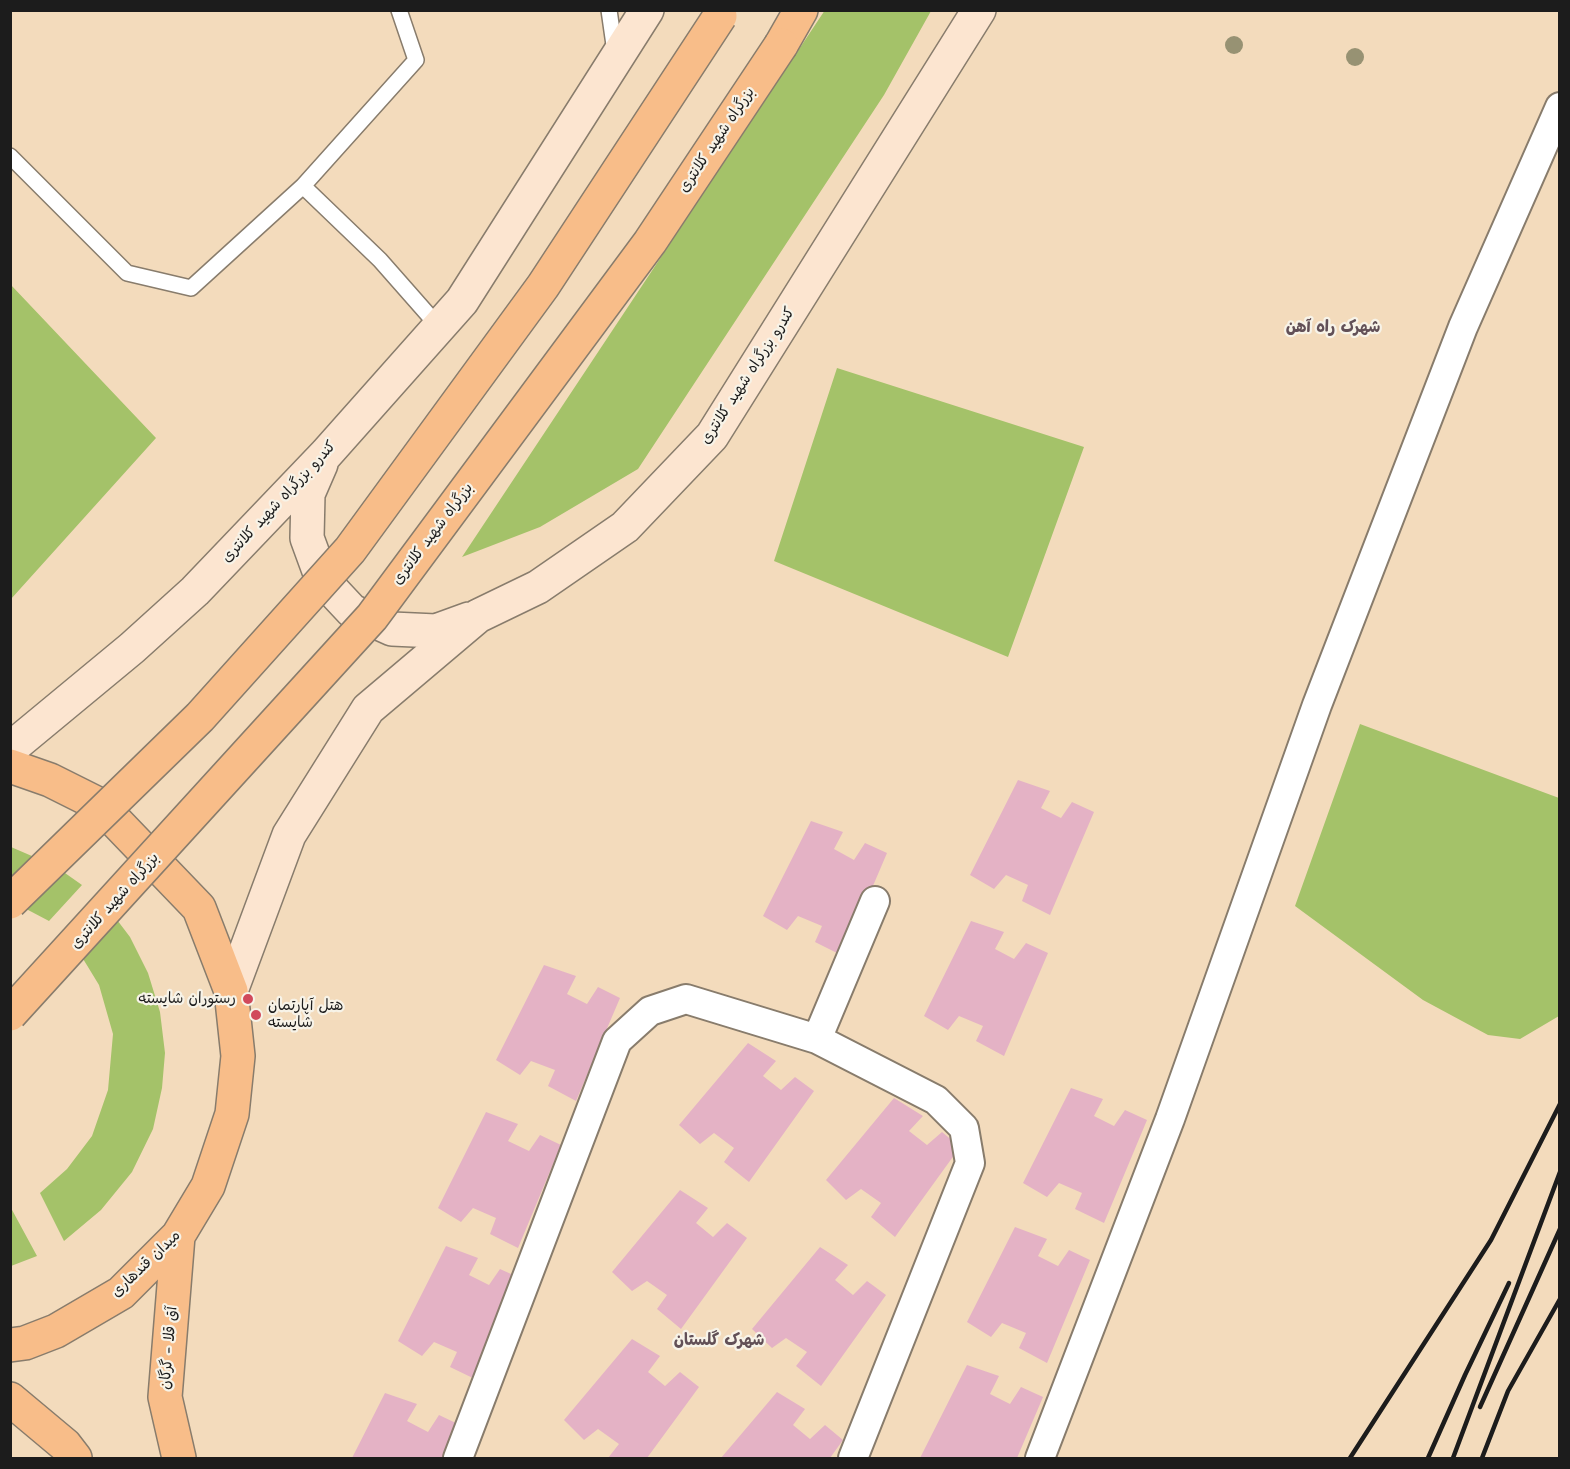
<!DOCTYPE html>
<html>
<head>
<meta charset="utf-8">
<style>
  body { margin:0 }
  #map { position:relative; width:1570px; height:1469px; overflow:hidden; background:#f3dbbc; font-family:"Shantell Sans",sans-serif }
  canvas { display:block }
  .frame { position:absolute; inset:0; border:12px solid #1c1c1c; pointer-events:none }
</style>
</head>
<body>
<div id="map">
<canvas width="1570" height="1469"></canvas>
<div class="frame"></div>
</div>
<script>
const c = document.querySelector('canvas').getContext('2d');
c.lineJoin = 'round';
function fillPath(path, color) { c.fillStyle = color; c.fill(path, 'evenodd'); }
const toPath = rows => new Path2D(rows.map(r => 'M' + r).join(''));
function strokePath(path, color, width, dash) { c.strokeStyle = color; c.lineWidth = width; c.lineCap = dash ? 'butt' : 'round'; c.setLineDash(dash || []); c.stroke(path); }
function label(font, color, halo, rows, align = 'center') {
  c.font = font + ' "Shantell Sans","Playpen Sans Arabic",sans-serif'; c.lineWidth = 4.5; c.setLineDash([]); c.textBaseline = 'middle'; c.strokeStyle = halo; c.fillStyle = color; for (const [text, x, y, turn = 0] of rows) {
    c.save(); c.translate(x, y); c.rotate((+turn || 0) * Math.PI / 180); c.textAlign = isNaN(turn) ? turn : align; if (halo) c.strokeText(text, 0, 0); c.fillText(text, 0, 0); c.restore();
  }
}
const green = toPath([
  [825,10,931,11,884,95,638,469,540,527,462,557],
  [11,285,156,438,11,599],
  [837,368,1084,447,1008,657,774,561],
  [1360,724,1559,798,1559,1016,1520,1039,1488,1035,1423,1000,1295,906],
  [11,847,55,866,82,885,49,921,11,901],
  [108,908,130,937,148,973,160,1012,165,1053,162,1088,153,1129,132,1172,101,1210,64,1241,40,1193,67,1169,92,1136,108,1090,113,1034,99,985,74,944],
  [11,1208,37,1256,11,1266,10,1266]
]);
const building = toPath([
  [1018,780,1050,791,1041,808,1061,818,1072,802,1094,812,1050,915,1022,901,1028,885,1006,875,994,889,970,875],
  [811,821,843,832,834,849,854,860,865,843,887,853,843,956,815,942,822,926,798,916,787,930,763,916],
  [971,921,1004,932,995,949,1014,959,1026,943,1048,953,1004,1056,976,1041,983,1026,959,1016,948,1030,924,1016],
  [544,965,576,976,567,994,587,1004,598,987,620,998,576,1101,548,1086,555,1070,531,1061,520,1075,496,1060],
  [748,1043,776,1061,763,1076,781,1090,795,1077,814,1091,749,1182,724,1162,734,1148,714,1133,700,1144,679,1125],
  [1071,1088,1103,1099,1094,1116,1114,1126,1125,1110,1147,1120,1104,1223,1075,1209,1082,1193,1059,1183,1047,1197,1023,1183],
  [894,1098,923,1116,909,1131,927,1145,942,1132,960,1147,895,1237,871,1217,881,1203,861,1189,846,1200,826,1180],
  [486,1112,518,1124,508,1141,529,1151,540,1135,561,1145,518,1248,490,1234,496,1218,473,1208,461,1222,438,1208],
  [680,1190,708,1208,696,1223,713,1237,727,1223,747,1238,681,1329,657,1309,667,1295,647,1281,632,1291,612,1272],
  [1015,1227,1047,1239,1038,1256,1058,1266,1069,1250,1090,1260,1047,1363,1019,1348,1026,1333,1002,1323,991,1337,967,1322],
  [446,1246,478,1258,469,1275,489,1285,500,1269,522,1279,479,1381,450,1367,457,1352,434,1342,422,1356,398,1341],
  [820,1247,848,1265,835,1280,853,1295,867,1281,886,1295,821,1386,796,1366,807,1352,786,1338,772,1348,752,1329],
  [632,1339,660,1356,648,1372,665,1386,680,1372,699,1387,647,1458,608,1458,619,1444,598,1429,584,1440,564,1420],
  [967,1365,999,1376,990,1394,1010,1404,1021,1387,1043,1397,1017,1458,920,1458],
  [777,1392,805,1409,793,1425,810,1439,825,1425,843,1440,830,1458,721,1458],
  [385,1393,417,1404,407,1421,428,1432,439,1415,460,1425,447,1458,352,1458]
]);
const lane = toPath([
  [609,10,615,52],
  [10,156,127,273,191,288,303,186,380,260,439,327],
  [303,186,416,60,399,10]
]);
const street = toPath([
  [817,1039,875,901],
  [458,1458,617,1041,650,1011,686,999,817,1039,936,1100,964,1128,970,1163,853,1458],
  [1040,1458,1170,1119,1317,705,1463,327,1560,107]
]);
const secondary = toPath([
  [321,464,308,494,307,538,322,579,352,611,392,629,436,631,469,619],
  [10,749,132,648,195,591,326,454,462,301,647,10],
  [231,991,289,835,368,709,478,616,538,587,625,527,712,436,979,10]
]);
const highway = toPath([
  [781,45,801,10],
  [10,766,50,780,100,805,199,908,231,991,238,1056,232,1114,208,1186,178,1236,121,1293,56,1331,25,1343,10,1345],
  [178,1236,165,1397,179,1458],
  [10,1399,65,1445,75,1458]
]);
const rail = toPath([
  [1480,1407,1560,1229],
  [1350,1458,1491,1240,1560,1104],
  [1428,1458,1465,1375,1509,1283],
  [1453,1458,1560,1172],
  [1482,1458,1508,1391,1560,1299]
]);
const highwayBridge = toPath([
  [10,902,200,717,350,550,543,286,720,16],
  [10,1014,372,617,650,242,781,45]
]);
const trees = [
  [1234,45],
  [1355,57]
];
const markers = [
  [248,999,6,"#d1495b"],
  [256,1015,6,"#d1495b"]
];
const streetNames = [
  ["بزرگراه شهید کلانتری",717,140,-56],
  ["کندرو بزرگراه شهید کلانتری",748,376,-57],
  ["کندرو بزرگراه شهید کلانتری",279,502,-47],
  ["بزرگراه شهید کلانتری",433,534,-53],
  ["بزرگراه شهید کلانتری",115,901,-48],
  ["میدان قندهاری",146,1264,-44],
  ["آق قلا - گرگان",169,1348,-85]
];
const poiNames = [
  ["رستوران شایسته",236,999],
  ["هتل آپارتمان",268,1006,"left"],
  ["شایسته",268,1023,"left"]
];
const neighbourhoodNames = [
  ["شهرک راه آهن",1333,328],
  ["شهرک گلستان",719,1341]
];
fillPath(green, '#a4c269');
fillPath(building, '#e4b2c5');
strokePath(lane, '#887c6c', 18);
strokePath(street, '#887c6c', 32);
strokePath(secondary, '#887c6c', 36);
strokePath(highway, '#887c6c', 36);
strokePath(lane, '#fff', 15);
strokePath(street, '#fff', 28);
strokePath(secondary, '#fce5d0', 33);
strokePath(highway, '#f8bd89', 33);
strokePath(rail, '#1c1c1c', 4.5);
strokePath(highwayBridge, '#887c6c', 36, []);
strokePath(highwayBridge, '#f8bd89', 33);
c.fillStyle = '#979273';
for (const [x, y] of trees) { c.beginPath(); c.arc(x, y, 9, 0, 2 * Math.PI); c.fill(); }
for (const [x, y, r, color] of markers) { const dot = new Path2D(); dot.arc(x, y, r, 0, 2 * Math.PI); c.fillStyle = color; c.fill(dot); strokePath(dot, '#f7f3e8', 2); }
label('15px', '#1c1c1c', '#f7f3e8', streetNames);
label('15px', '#1c1c1c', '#f7f3e8', poiNames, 'right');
label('bold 16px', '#625057', '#f7f3e8', neighbourhoodNames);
</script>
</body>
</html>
